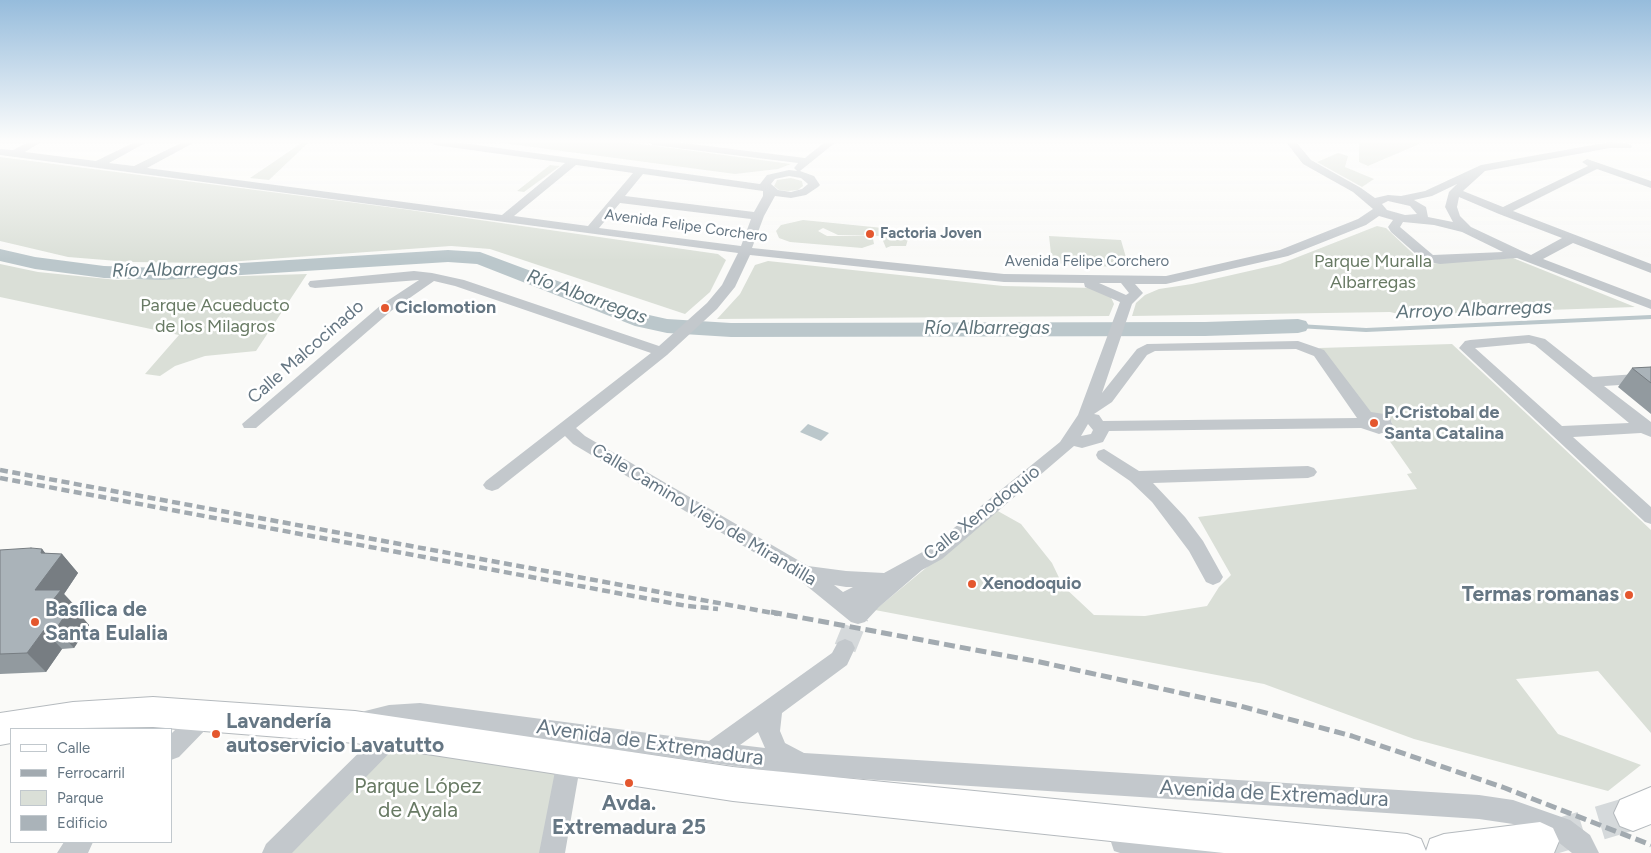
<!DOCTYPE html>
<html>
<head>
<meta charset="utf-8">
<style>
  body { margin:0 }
  #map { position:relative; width:1651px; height:853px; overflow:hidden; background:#fafaf8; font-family:Figtree,sans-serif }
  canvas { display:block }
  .legend { position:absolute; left:10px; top:728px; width:162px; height:115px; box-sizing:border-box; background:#fff; border:1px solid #c1c8cd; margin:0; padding:6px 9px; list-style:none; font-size:15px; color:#657683 }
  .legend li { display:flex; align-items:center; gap:10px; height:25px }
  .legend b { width:25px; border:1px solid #c1c8cd }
</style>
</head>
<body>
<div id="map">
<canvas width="1651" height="853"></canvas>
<ul class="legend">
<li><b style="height:6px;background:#fff"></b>Calle</li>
<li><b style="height:6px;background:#a2aab0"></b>Ferrocarril</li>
<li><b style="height:14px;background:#dadfd7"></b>Parque</li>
<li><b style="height:14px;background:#aab3b9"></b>Edificio</li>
</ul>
</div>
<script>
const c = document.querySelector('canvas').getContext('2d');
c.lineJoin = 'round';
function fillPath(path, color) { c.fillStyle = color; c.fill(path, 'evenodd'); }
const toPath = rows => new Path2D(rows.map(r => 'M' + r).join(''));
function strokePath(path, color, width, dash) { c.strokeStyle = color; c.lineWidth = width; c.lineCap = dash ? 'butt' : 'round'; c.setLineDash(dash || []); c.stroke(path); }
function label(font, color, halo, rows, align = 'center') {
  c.font = font + ' Figtree,sans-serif'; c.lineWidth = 5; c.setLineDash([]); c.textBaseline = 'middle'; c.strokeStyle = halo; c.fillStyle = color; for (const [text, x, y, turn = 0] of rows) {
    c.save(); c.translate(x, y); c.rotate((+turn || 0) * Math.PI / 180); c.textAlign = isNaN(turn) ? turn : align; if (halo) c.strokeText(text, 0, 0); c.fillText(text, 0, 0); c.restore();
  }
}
const green = toPath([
  [303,142,309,142,269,180,250,178],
  [495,142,626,142,791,164,778,169,735,174],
  [1359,142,1424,142,1368,166,1359,162],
  [1338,153,1348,156,1345,167,1374,179,1362,187,1317,162],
  [0,157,403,209,718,254,726,260,710,292,685,314,490,249,451,246,213,263,130,262,68,257,0,241],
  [550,165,560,166,524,192,517,191],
  [791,178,802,181,803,186,798,190,788,191,779,190,774,186,777,180],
  [803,220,893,229,903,234,908,239,906,246,891,246,886,248,881,236,838,235,823,228,818,231,827,236,866,236,873,239,874,244,862,248,790,242,779,238,776,231,781,225],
  [1377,226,1386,228,1424,264,1513,258,1635,307,1403,315,1390,312,1132,316,1136,303,1145,295,1159,289,1192,284,1280,264],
  [1049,236,1121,240,1129,268,1052,263],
  [768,261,1003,286,1095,288,1109,293,1114,304,1109,316,717,319,740,294,755,265],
  [0,264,38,272,118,280,307,274,256,351,205,356,175,366,160,376,145,374,179,335,0,297],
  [1452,344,1651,530,1651,733,1598,671,1516,679,1558,734,1641,765,1608,791,1414,739,1264,684,875,610,996,510,1021,524,1052,563,1063,586,1094,615,1145,616,1207,606,1219,587,1231,575,1198,517,1417,489,1407,474,1412,473,1384,433,1392,431,1392,422,1382,415,1368,413,1319,348],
  [398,742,557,769,542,853,291,853]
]);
const water = toPath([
  [808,424,829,433,821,441,800,432]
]);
const stream = toPath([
  [1298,326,1366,330,1651,317]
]);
const river = toPath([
  [0,249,35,257,104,266,162,268,448,250,480,252,649,315,667,319,731,323,1205,322,1298,319,1306,321,1309,326,1306,331,1298,333,1205,336,731,337,667,333,635,326,477,264,448,262,162,280,104,278,35,269,0,261,0,249]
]);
const minorTunnel = toPath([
  [845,648,858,616]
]);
const primaryTunnel = toPath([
  [1550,838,1633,813]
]);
const minor = toPath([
  [29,142,41,142,25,152,96,161,135,142,147,142,109,163,134,166,183,142,195,142,147,168,502,215,565,163,435,145,430,142,455,142,760,184,767,175,789,170,797,171,794,168,798,163,653,145,648,142,675,142,805,158,825,142,836,142,800,171,814,176,820,185,818,187,806,195,791,198,775,196,764,216,752,248,1004,274,1166,276,1280,250,1358,219,1373,209,1353,192,1303,164,1286,142,1296,142,1311,160,1361,188,1375,198,1388,195,1401,196,1425,191,1481,165,1610,142,1627,143,1632,146,1631,148,1610,148,1485,171,1463,191,1503,207,1588,166,1582,162,1587,159,1651,181,1651,188,1597,169,1513,211,1651,264,1651,273,1573,243,1543,259,1651,300,1651,309,1517,258,1440,264,1424,261,1391,232,1388,227,1393,220,1379,216,1366,225,1288,256,1166,284,1135,284,1143,293,1132,304,1102,393,1137,349,1147,344,1298,341,1324,350,1371,412,1384,414,1390,418,1393,426,1391,430,1379,434,1361,428,1109,431,1103,442,1082,448,1074,446,942,559,922,570,879,607,865,622,858,624,851,622,797,578,573,444,565,436,498,489,492,491,486,489,483,485,486,481,651,353,455,286,434,281,391,311,256,428,244,428,242,424,381,305,419,280,315,288,310,287,308,284,310,281,414,271,432,273,464,280,659,346,707,303,722,285,738,253,0,155,0,149,13,150,29,142],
  [576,165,633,173,588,226,514,216,576,165],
  [643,174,763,191,763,196,754,212,625,196,643,174],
  [789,176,801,178,808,184,802,189,791,192,778,190,771,184,775,179,789,176],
  [1457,184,1449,192,1445,207,1453,222,1428,217,1426,207,1414,200,1432,196,1457,184],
  [1459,197,1499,214,1562,238,1531,255,1522,251,1471,227,1460,216,1457,207,1459,197],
  [1388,201,1410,206,1417,214,1405,215,1387,210,1382,204,1388,201],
  [620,203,751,219,741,246,599,228,620,203],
  [1403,222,1434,225,1462,232,1503,252,1433,255,1400,227,1403,222],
  [750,255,1004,282,1084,283,1085,287,1120,302,1078,415,1060,442,928,549,884,573,846,571,808,566,585,436,576,428,667,355,717,309,735,287,750,255],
  [1099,283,1121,283,1129,293,1126,295,1099,283],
  [1296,349,1314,356,1357,418,1103,421,1099,415,1094,414,1112,402,1147,355,1155,351,1296,349],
  [1088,424,1093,430,1091,434,1081,436,1088,424],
  [834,585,846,587,853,587,843,592,834,585],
  [1529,335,1545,339,1593,377,1651,373,1651,383,1604,386,1651,422,1651,437,1641,433,1573,437,1651,507,1651,524,1645,522,1459,348,1465,341,1470,340,1529,335],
  [1529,343,1535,345,1629,423,1562,426,1475,348,1529,343],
  [1104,449,1139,471,1308,466,1314,468,1317,472,1314,476,1308,478,1153,483,1185,517,1203,541,1223,577,1220,582,1213,585,1206,582,1189,551,1152,502,1130,481,1098,459,1096,455,1098,451,1104,449],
  [845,639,852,642,855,648,847,665,782,713,780,731,785,743,804,753,1479,795,1513,800,1570,820,1590,835,1599,853,1572,853,1553,838,1513,824,1479,819,801,775,420,723,398,724,402,726,405,733,402,740,292,853,262,853,266,844,386,726,365,731,357,728,354,721,357,714,365,711,389,705,420,703,709,741,832,653,838,642,845,639],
  [758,732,765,748,740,745,758,732],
  [205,705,213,708,216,715,213,722,179,757,171,760,171,734,197,708,205,705],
  [569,750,577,753,581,761,565,853,539,853,557,761,561,753,569,750],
  [1123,830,1220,840,1229,844,1233,853,1120,853,1114,851,1111,842,1114,833,1123,830],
  [64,842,93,842,88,853,57,853,64,842]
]);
const primary = toPath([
  [153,697,355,711,733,767,1407,834,1421,839,1426,851,1430,839,1444,834,1540,822,1553,828,1559,841,1554,853,1224,853,733,801,355,743,153,727,11,729,11,743,0,745,0,713,73,702,153,697],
  [1651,787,1651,824,1633,831,1620,826,1614,813,1620,800,1651,787]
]);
const railFar1 = toPath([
  [0,470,778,614],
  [0,478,687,606,718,609]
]);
const rail = toPath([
  [771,612,1040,662,1240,706,1352,736,1505,788,1651,845]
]);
const wall = toPath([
  [1651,367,1651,414,1618,387,1632,368],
  [42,549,45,553,62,554,78,573,64,594,78,609,77,611,89,625,74,648,62,649,46,672,0,674,0,550]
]);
const shadedWall = toPath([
  [42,549,54,564,62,554,78,573,64,594,78,609,77,611,89,625,74,648,56,629,35,590],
  [44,630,62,649,46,672,27,653]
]);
const building = toPath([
  [1651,367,1651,383,1632,368,1651,367],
  [31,548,42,549,41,553,62,554,35,590,61,590,49,605,72,605,56,629,44,630,27,653,0,654,0,550,31,548]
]);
const markers = [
  [870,234,5,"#e4572e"],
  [385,308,5,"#e4572e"],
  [1374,423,5,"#e4572e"],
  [972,584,5,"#e4572e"],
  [1629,595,5,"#e4572e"],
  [35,622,5,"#e4572e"],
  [216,734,5,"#e4572e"],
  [629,783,5,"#e4572e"]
];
const farStreetnames = [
  ["Avenida Felipe Corchero",686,226,8],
  ["Avenida Felipe Corchero",1087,262]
];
const farPoinames = [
  ["Factoria Joven",880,234]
];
const parkNames = [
  ["Parque Muralla",1373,262],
  ["Albarregas",1373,283],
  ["Parque Acueducto",215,306],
  ["de los Milagros",215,327]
];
const poiNames = [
  ["Ciclomotion",395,308],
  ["P.Cristobal de",1384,413],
  ["Santa Catalina",1384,434],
  ["Xenodoquio",982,584]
];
const streetNames = [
  ["Calle Malcocinado",306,352,-41],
  ["Calle Xenodoquio",982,513,-38],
  ["Calle Camino Viejo de Mirandilla",704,515,31]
];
const waterNames = [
  ["Río Albarregas",175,270,-1],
  ["Río Albarregas",587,297,20],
  ["Arroyo Albarregas",1474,310,-2],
  ["Río Albarregas",987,328]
];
const nearPoinames = [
  ["Termas romanas",1619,595,"right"],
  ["Basílica de",45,610],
  ["Santa Eulalia",45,634],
  ["Lavandería",226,722],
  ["autoservicio Lavatutto",226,746],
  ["Avda.",629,804,"center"],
  ["Extremadura 25",629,828,"center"]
];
const nearStreetnames = [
  ["Avenida de Extremadura",650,743,8],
  ["Avenida de Extremadura",1274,794,3]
];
const nearParknames = [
  ["Parque López",418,787],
  ["de Ayala",418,811]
];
fillPath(green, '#dadfd7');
fillPath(water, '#bbc7cb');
strokePath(stream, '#bbc7cb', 4);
fillPath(river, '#bbc7cb');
strokePath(minorTunnel, '#d5d9db', 22, [22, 11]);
strokePath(primaryTunnel, '#d5d9db', 34, [34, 18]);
strokePath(primary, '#b5babe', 2);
fillPath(minor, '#c3c8cc');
fillPath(primary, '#fff');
strokePath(railFar1, '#a2aab0', 4.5, [8, 4.5]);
strokePath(rail, '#a2aab0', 5, [11, 5]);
fillPath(wall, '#929a9f');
fillPath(shadedWall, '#777d82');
fillPath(building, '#aab3b9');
strokePath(building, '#777d82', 1);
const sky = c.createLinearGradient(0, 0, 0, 261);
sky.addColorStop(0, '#96bcdc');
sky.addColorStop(0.54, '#fdfdfc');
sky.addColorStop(1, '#fdfdfc00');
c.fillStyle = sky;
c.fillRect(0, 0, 1651, 261);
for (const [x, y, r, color] of markers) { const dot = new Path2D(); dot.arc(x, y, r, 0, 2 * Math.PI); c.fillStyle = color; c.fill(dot); strokePath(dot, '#fff', 2); }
label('15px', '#657683', '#fff', farStreetnames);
label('bold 15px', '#657683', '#fff', farPoinames, 'left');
label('18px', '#687a64', '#fff', parkNames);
label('bold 18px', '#657683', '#fff', poiNames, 'left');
label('18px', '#657683', '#fff', streetNames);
label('italic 19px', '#60757c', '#fff', waterNames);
label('bold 21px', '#657683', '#fff', nearPoinames, 'left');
label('21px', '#657683', '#fff', nearStreetnames);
label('21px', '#687a64', '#fff', nearParknames);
</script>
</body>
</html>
